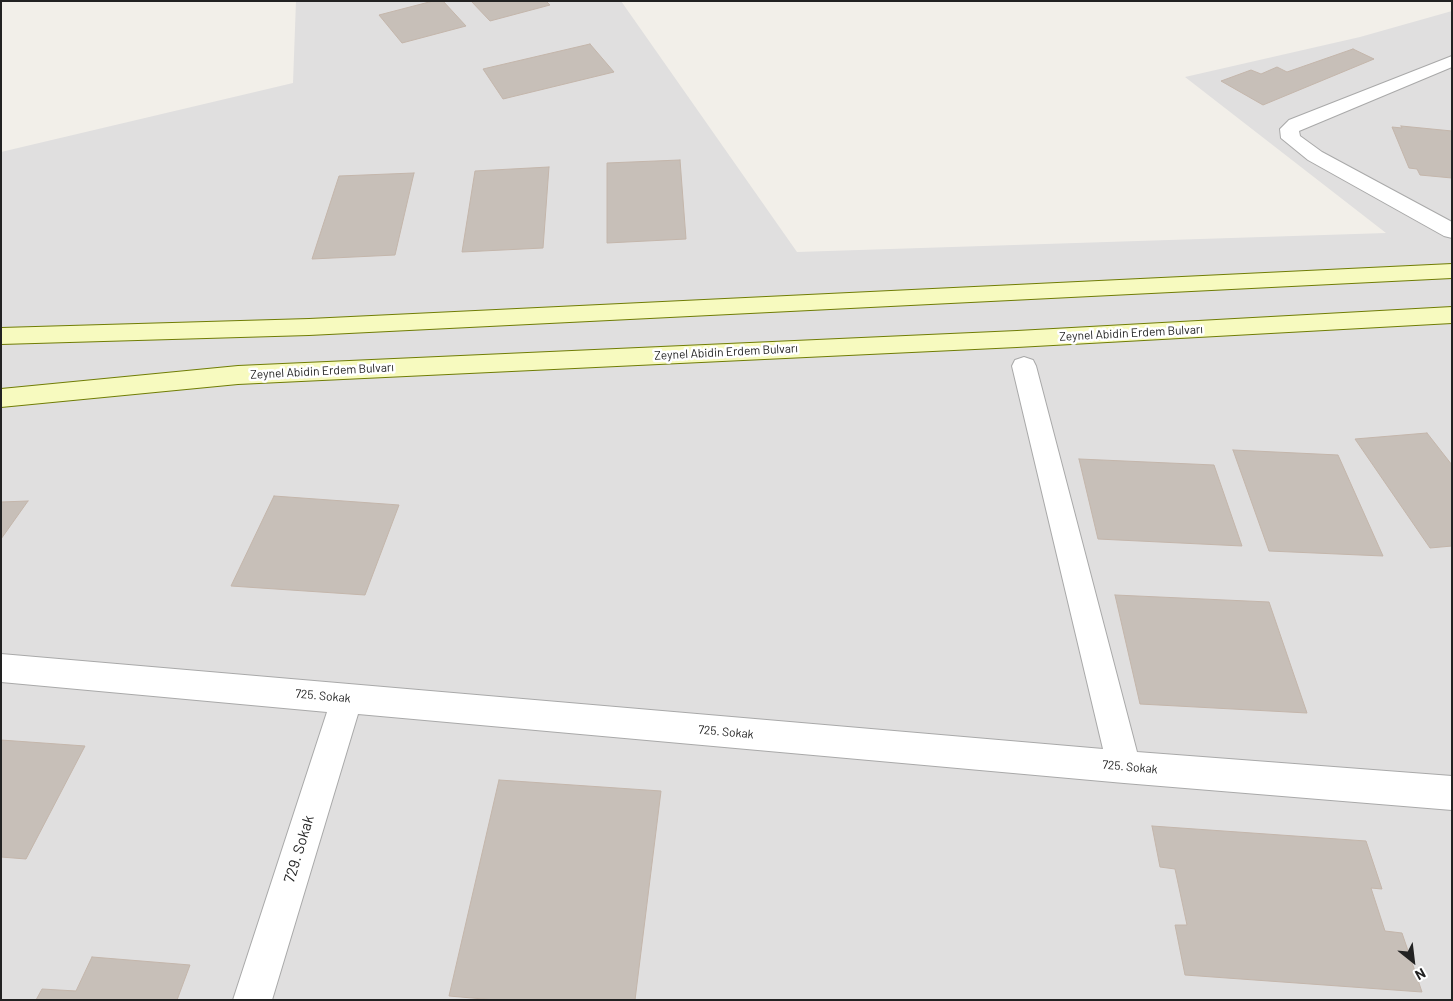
<!DOCTYPE html>
<html>
<head>
<meta charset="utf-8">
<style>
  body { margin:0 }
  #map { position:relative; width:1453px; height:1001px; overflow:hidden; background:#f2efe9; font-family:Barlow,sans-serif }
  canvas { display:block }
  .frame { position:absolute; inset:0; border:2px solid #222; pointer-events:none }
  .north { position:absolute; left:1388px; top:936px; width:50px; height:50px; -webkit-text-stroke:4px #fff; paint-order:stroke; rotate:151deg; font-size:14px; font-weight:700; line-height:20px; text-align:center; color:#222 }
  .north::after { content:''; display:block; margin:auto; width:18px; height:22px; background:#222; clip-path:polygon(50% 0,100% 100%,50% 72%,0 100%) }
</style>
</head>
<body>
<div id="map">
<canvas width="1453" height="1001"></canvas>
<div class="frame"></div>
<div class="north">N</div>
</div>
<script>
const c = document.querySelector('canvas').getContext('2d');
c.lineJoin = 'round';
function fillPath(path, color) { c.fillStyle = color; c.fill(path, 'evenodd'); }
const toPath = rows => new Path2D(rows.map(r => 'M' + r).join(''));
function strokePath(path, color, width, dash) { c.strokeStyle = color; c.lineWidth = width; c.lineCap = dash ? 'butt' : 'round'; c.setLineDash(dash || []); c.stroke(path); }
function label(font, color, halo, rows, align = 'center') {
  c.font = font + ' Barlow,sans-serif'; c.lineWidth = 5; c.setLineDash([]); c.textBaseline = 'middle'; c.strokeStyle = halo; c.fillStyle = color; for (const [text, x, y, turn = 0] of rows) {
    c.save(); c.translate(x, y); c.rotate((+turn || 0) * Math.PI / 180); c.textAlign = isNaN(turn) ? turn : align; if (halo) c.strokeText(text, 0, 0); c.fillText(text, 0, 0); c.restore();
  }
}
const residential = toPath([
  [296,1,621,1,797,252,1386,233,1185,77,1360,37,1452,11,1452,1000,1,1000,1,152,293,83]
]);
const building = toPath([
  [433,1,443,1,466,26,402,43,379,15,433,1],
  [471,1,546,1,550,5,490,21,471,1],
  [590,44,614,72,503,99,483,69,590,44],
  [1353,49,1374,59,1263,105,1221,81,1251,70,1261,74,1277,67,1287,72,1353,49],
  [1401,126,1452,131,1452,178,1420,175,1417,169,1409,168,1392,127,1402,128,1401,126],
  [680,160,686,239,607,243,607,163,680,160],
  [549,167,543,248,462,252,475,171,549,167],
  [414,173,395,255,312,259,339,176,414,173],
  [1427,433,1452,465,1452,546,1430,548,1355,439,1427,433],
  [1233,450,1338,455,1383,556,1269,551,1233,450],
  [1079,459,1214,465,1242,546,1098,539,1079,459],
  [274,496,399,505,365,595,231,586,274,496],
  [28,501,1,539,1,502,28,501],
  [1115,595,1269,602,1307,713,1140,704,1115,595],
  [1,740,85,746,26,859,1,857,1,740],
  [499,780,661,791,635,1000,495,1000,449,996,499,780],
  [1152,826,1366,841,1382,889,1371,888,1385,931,1402,933,1422,992,1185,975,1175,925,1187,925,1175,869,1160,867,1152,826],
  [92,957,190,965,177,1000,36,1000,42,989,76,991,92,957]
]);
const minor = toPath([
  [1452,56,1452,67,1299,131,1300,136,1322,152,1452,222,1452,238,1444,236,1308,160,1281,138,1280,129,1289,120,1452,56],
  [1024,357,1033,360,1036,366,1137,752,1452,776,1452,810,1124,783,358,714,272,1000,233,1000,327,712,1,682,1,654,1103,749,1012,366,1015,360,1024,357]
]);
const secondary = toPath([
  [1452,264,1452,278,309,335,1,344,1,328,309,319,1452,264],
  [1452,307,1452,323,1017,347,238,384,1,407,1,389,238,366,1017,331,1452,307]
]);
const streetNames = [
  ["Zeynel Abidin Erdem Bulvarı",1131,333,-3],
  ["Zeynel Abidin Erdem Bulvarı",726,352,-3],
  ["Zeynel Abidin Erdem Bulvarı",322,371,-3],
  ["725. Sokak",323,696,5],
  ["725. Sokak",726,732,5],
  ["725. Sokak",1130,767,5]
];
const nearStreetnames = [
  ["729. Sokak",299,849,-73]
];
fillPath(residential, '#e0dfdf');
fillPath(building, '#c7bfb8');
strokePath(building, '#c4b6ab', 1);
strokePath(minor, '#a9a9a9', 2);
strokePath(secondary, '#707d05', 2);
fillPath(minor, '#fff');
fillPath(secondary, '#f7fabf');
label('12px', '#222', '#fff', streetNames);
label('15px', '#222', '#fff', nearStreetnames);
</script>
</body>
</html>
